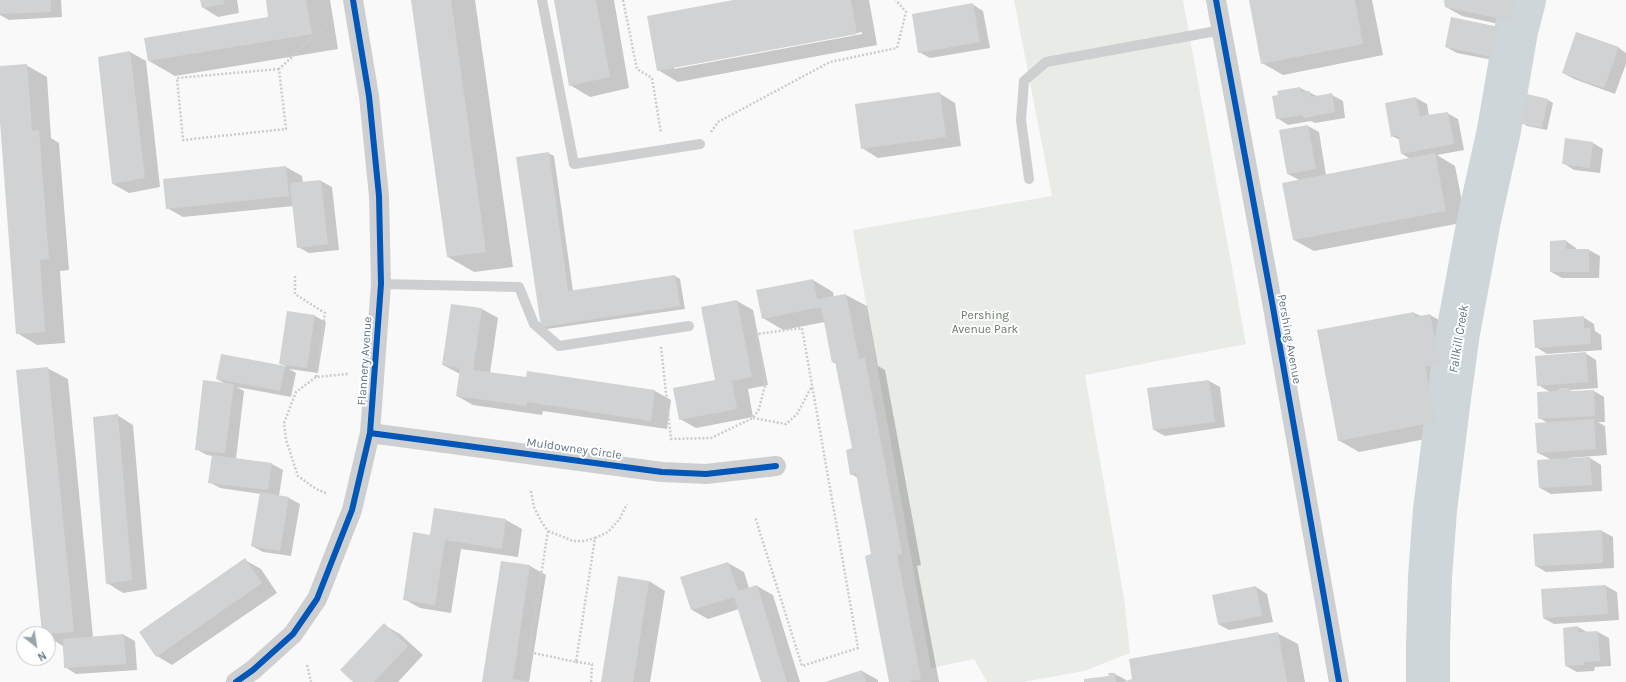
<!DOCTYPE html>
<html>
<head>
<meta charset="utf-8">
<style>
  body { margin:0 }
  #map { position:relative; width:1626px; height:682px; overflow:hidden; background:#f9f9f9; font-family:Karla,sans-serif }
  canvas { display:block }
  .north { position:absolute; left:16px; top:626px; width:40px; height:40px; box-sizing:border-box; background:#fff; border:1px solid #c1c8cd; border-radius:50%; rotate:150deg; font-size:11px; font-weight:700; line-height:16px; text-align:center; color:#657683 }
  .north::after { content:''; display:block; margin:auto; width:14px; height:18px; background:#99a4ac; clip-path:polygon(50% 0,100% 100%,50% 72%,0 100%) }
</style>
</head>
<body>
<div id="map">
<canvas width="1626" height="682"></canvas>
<div class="north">N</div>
</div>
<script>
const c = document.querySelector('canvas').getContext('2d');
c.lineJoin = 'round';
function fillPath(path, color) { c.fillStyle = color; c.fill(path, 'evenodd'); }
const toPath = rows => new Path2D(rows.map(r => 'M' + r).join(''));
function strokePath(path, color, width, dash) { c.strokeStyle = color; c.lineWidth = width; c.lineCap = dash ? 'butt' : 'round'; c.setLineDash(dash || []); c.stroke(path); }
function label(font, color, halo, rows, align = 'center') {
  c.font = font + ' Karla,sans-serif'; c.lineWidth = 4; c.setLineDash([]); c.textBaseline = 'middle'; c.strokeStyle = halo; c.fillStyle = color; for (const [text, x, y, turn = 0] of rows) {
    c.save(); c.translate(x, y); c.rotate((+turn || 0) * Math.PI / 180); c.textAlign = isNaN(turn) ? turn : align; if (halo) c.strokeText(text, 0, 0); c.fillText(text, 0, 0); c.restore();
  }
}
const green = toPath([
  [1014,0,1183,0,1246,344,1085,375,1124,598,1130,653,1084,671,1023,682,987,682,974,659,931,668,853,230,1052,196]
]);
const shadow = toPath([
  [0,0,61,0,62,17,9,20,0,15],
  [201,0,237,0,239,13,218,17,202,7],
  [267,0,330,0,338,49,175,76,149,61,270,18],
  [412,0,475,0,513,267,474,272,448,257],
  [555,0,614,0,629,88,590,97,570,85],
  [739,0,869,0,877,45,678,82,658,70],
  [862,32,862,34,674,69,674,66],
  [1250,0,1372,0,1383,55,1283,75,1262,63],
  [1445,0,1532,0,1526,30,1462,16,1446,7],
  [972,4,983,11,990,48,930,58,919,52],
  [1498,28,1509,34,1503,62,1457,53,1446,47],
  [1577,33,1619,48,1626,53,1626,64,1615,94,1574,79,1563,73],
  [130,52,146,61,160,187,129,193,113,184,99,57],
  [26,65,47,77,51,138,59,143,69,270,60,271,65,343,37,345,17,333,0,109,0,67],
  [1300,88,1319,97,1332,95,1343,101,1345,118,1315,123,1311,121,1288,125,1277,118,1279,92],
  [939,93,955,103,961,146,878,158,862,148],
  [1528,95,1548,100,1553,103,1547,130,1527,126,1522,123],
  [1416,98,1427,104,1429,116,1447,113,1458,119,1464,150,1437,155,1455,166,1466,222,1314,251,1294,240,1299,180,1288,174,1281,131,1308,126,1319,132,1326,175,1411,159,1402,154,1400,140,1392,136],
  [1593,143,1603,149,1600,173,1574,170,1563,163],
  [548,153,554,156,573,291,675,276,680,279,685,309,547,329,541,326],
  [286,167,302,176,303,183,321,181,332,187,339,250,309,253,298,247,294,206,183,217,167,208],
  [1566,241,1576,248,1576,250,1589,250,1600,256,1599,278,1562,278,1551,272],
  [813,280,833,292,834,297,846,295,867,306,878,366,885,370,921,565,917,566,939,682,890,682,872,555,858,478,851,474,853,449,837,364,832,362,825,322,783,330,763,318],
  [737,301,753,310,768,385,748,389,753,417,696,428,680,419,716,381],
  [482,309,498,318,490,373,527,379,528,372,655,391,671,400,667,429,543,411,542,415,473,405,457,396,460,374,443,365],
  [288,312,315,316,326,322,318,373,289,369,296,373,291,397,237,387,244,391,236,459,272,464,283,470,279,496,289,498,300,504,291,556,263,552,252,546,261,494,220,488,209,482,213,456,207,455,196,449,226,384,217,379,222,355,287,367,280,363],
  [1414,313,1421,316,1430,315,1450,326,1459,375,1445,378,1456,433,1359,452,1338,440],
  [1583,317,1594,324,1595,331,1601,335,1602,350,1547,354,1536,347],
  [1585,353,1596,360,1598,388,1570,390,1571,392,1594,391,1604,397,1605,422,1598,422,1605,426,1607,455,1568,458,1568,459,1590,458,1601,465,1602,491,1551,494,1540,488,1552,460,1538,453,1548,423,1539,418,1550,392,1538,385],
  [47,368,68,379,93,637,124,635,135,641,137,670,76,674,65,667,63,646,48,637,48,634,43,634],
  [1209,381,1220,387,1225,427,1165,436,1154,430],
  [117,415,133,425,147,589,123,593,107,583],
  [506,520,522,529,518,557,461,549,451,613,420,608,404,599,431,536],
  [1602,531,1613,537,1614,568,1546,572,1536,566],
  [245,560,261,569,277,593,172,665,157,656],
  [502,562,530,566,546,575,529,682,483,682],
  [728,563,744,572,749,588,757,586,773,595,800,682,762,682,739,609,708,619,692,610],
  [649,581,665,591,650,682,602,682],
  [1606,586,1617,592,1619,620,1554,624,1543,618],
  [1256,587,1267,594,1273,622,1229,630,1218,624],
  [384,625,400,634,423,655,398,682,354,682],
  [1578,627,1587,632,1598,632,1609,638,1611,666,1595,667,1594,671,1577,672,1566,666],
  [1277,633,1298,644,1305,682,1085,682,1110,676,1115,674,1126,680,1126,682,1134,680],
  [862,671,878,680,878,682,827,682]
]);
const river = toPath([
  [1428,682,1428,646,1430,577,1435,510,1449,398,1458,333,1479,220,1499,130,1516,31,1524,0]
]);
const building = toPath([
  [0,0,51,0,51,12,0,14],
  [200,0,223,0,224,4,202,8],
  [266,0,306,0,312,34,148,61,144,38,268,17],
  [411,0,451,0,486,252,447,257],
  [554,0,596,0,610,77,569,86],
  [733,0,851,0,857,34,657,71,647,16],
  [1249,0,1355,0,1363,44,1261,64],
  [1444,0,1514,0,1510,21,1445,7],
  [973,3,980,42,918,53,912,14],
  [1451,17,1499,27,1492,57,1445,47],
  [1576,32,1619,47,1604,88,1562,73],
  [130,51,145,178,112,184,98,57],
  [27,64,32,131,39,130,49,259,40,260,45,332,16,334,0,122,0,66],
  [1300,87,1301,92,1310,91,1311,97,1332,93,1335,112,1303,118,1303,115,1276,119,1272,96,1278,95,1277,91],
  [940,92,946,137,861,149,855,104],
  [1527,94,1548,99,1542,128,1520,123],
  [1416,97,1420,116,1448,112,1454,144,1401,154,1398,135,1391,137,1385,103],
  [1308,125,1316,169,1287,174,1279,130],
  [1565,138,1593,142,1590,168,1562,164],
  [549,152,568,291,675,275,680,306,541,327,516,157],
  [1435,153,1446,211,1293,240,1282,183],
  [286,166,289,196,166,209,163,179],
  [321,180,328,244,297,248,290,183],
  [1566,240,1566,249,1589,249,1589,272,1550,272,1550,241],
  [813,279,817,299,846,294,859,359,865,358,902,554,897,555,921,679,907,682,889,682,865,556,871,554,856,473,850,475,846,450,852,448,835,361,832,362,821,307,762,319,756,290],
  [737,300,752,377,732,381,737,409,679,420,673,388,715,380,701,307],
  [451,304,482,308,473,370,526,377,527,371,655,390,651,421,527,402,527,406,456,396,460,368,442,365],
  [287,311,315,315,307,368,279,364],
  [1414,312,1415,317,1430,314,1440,364,1425,367,1436,422,1338,441,1317,330],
  [1584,316,1584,328,1590,328,1591,344,1535,348,1533,320],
  [1586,352,1588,382,1537,386,1535,356],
  [221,354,285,366,280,391,216,379],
  [48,367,74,632,48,634,42,634,16,370],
  [203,380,234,384,225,453,195,450],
  [1209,380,1215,422,1153,430,1147,388],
  [1560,388,1567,388,1572,391,1594,390,1595,416,1538,419,1537,392,1556,391],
  [118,414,132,580,106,584,93,417],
  [1594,419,1596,449,1537,453,1535,423],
  [212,455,272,463,268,490,208,483],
  [1590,457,1592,485,1539,488,1537,460],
  [260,492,289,497,280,551,251,546],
  [434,508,506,519,502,549,445,540,435,605,403,600,413,532,430,535],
  [1602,530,1603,563,1535,566,1533,534],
  [245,558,262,583,156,657,139,632],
  [501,561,530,565,513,679,530,682,482,682],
  [728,562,738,591,757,585,787,682,761,682,734,597,691,610,680,577],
  [618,576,649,581,633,682,601,682],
  [1606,585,1608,614,1543,618,1541,589],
  [1256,586,1262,616,1218,624,1212,595],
  [384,623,408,646,374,682,353,682,340,670],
  [1578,626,1579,632,1598,631,1600,661,1584,662,1584,665,1565,666,1563,628],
  [1278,632,1287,682,1122,682,1132,679,1129,659],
  [124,634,126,664,64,668,63,639],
  [862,670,866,682,825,682],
  [1108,673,1115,673,1116,682,1084,682,1084,679,1109,676]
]);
const path = toPath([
  [623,0,637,69,652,78,661,133],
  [279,69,177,78,183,140,286,129,279,69,326,25],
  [711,132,718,122,830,62,897,48,906,12,896,0],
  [295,276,295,294,325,313,316,377],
  [661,347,671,439,711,438,753,418,759,409,765,385,757,334,802,328,858,648,802,666,755,517],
  [753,418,786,424,797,414,812,386],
  [531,491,534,507,541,521,548,531,529,652,576,662,595,538,608,532,619,520,627,504],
  [326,493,316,489,298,476,286,440,284,423,296,392,316,377,348,374],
  [548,531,573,541,584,541,595,538],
  [576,662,592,664,591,682],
  [307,665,311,682]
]);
const lane = toPath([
  [542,0,574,164,700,144],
  [1029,179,1021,120,1024,81,1046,62,1222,30],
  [381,284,519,287,534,324,559,346,689,326]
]);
const street = toPath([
  [1216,0,1272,302,1339,682],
  [370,433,662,472,706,474,776,466],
  [236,682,253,670,293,634,317,599,352,510,370,433,381,284,379,196,369,96,353,0]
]);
const cycleway = toPath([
  [1216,0,1272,302,1339,682],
  [370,433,662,472,706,474,776,466],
  [236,682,253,670,293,634,317,599,352,510,370,433,381,284,379,196,369,96,353,0]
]);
const parkNames = [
  ["Pershing",985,316],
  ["Avenue Park",985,330]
];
const streetNames = [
  ["Pershing Avenue",1289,339,80],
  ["Flannery Avenue",365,361,-86],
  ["Muldowney Circle",574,449,8]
];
const waterNames = [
  ["Fallkill Creek",1459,339,-81]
];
fillPath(green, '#e8ebe6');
fillPath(shadow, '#0003');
strokePath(river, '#ced6d9', 44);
fillPath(building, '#d0d2d3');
strokePath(path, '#cbcccd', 2.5, [2, 2]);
strokePath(lane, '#cecfd0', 10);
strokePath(street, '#cecfd0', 20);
strokePath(cycleway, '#0057b8', 6);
label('12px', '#687a64', '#fff', parkNames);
label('12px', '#657683', '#fff', streetNames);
label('italic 13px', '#60757c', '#fff', waterNames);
</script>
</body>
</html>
